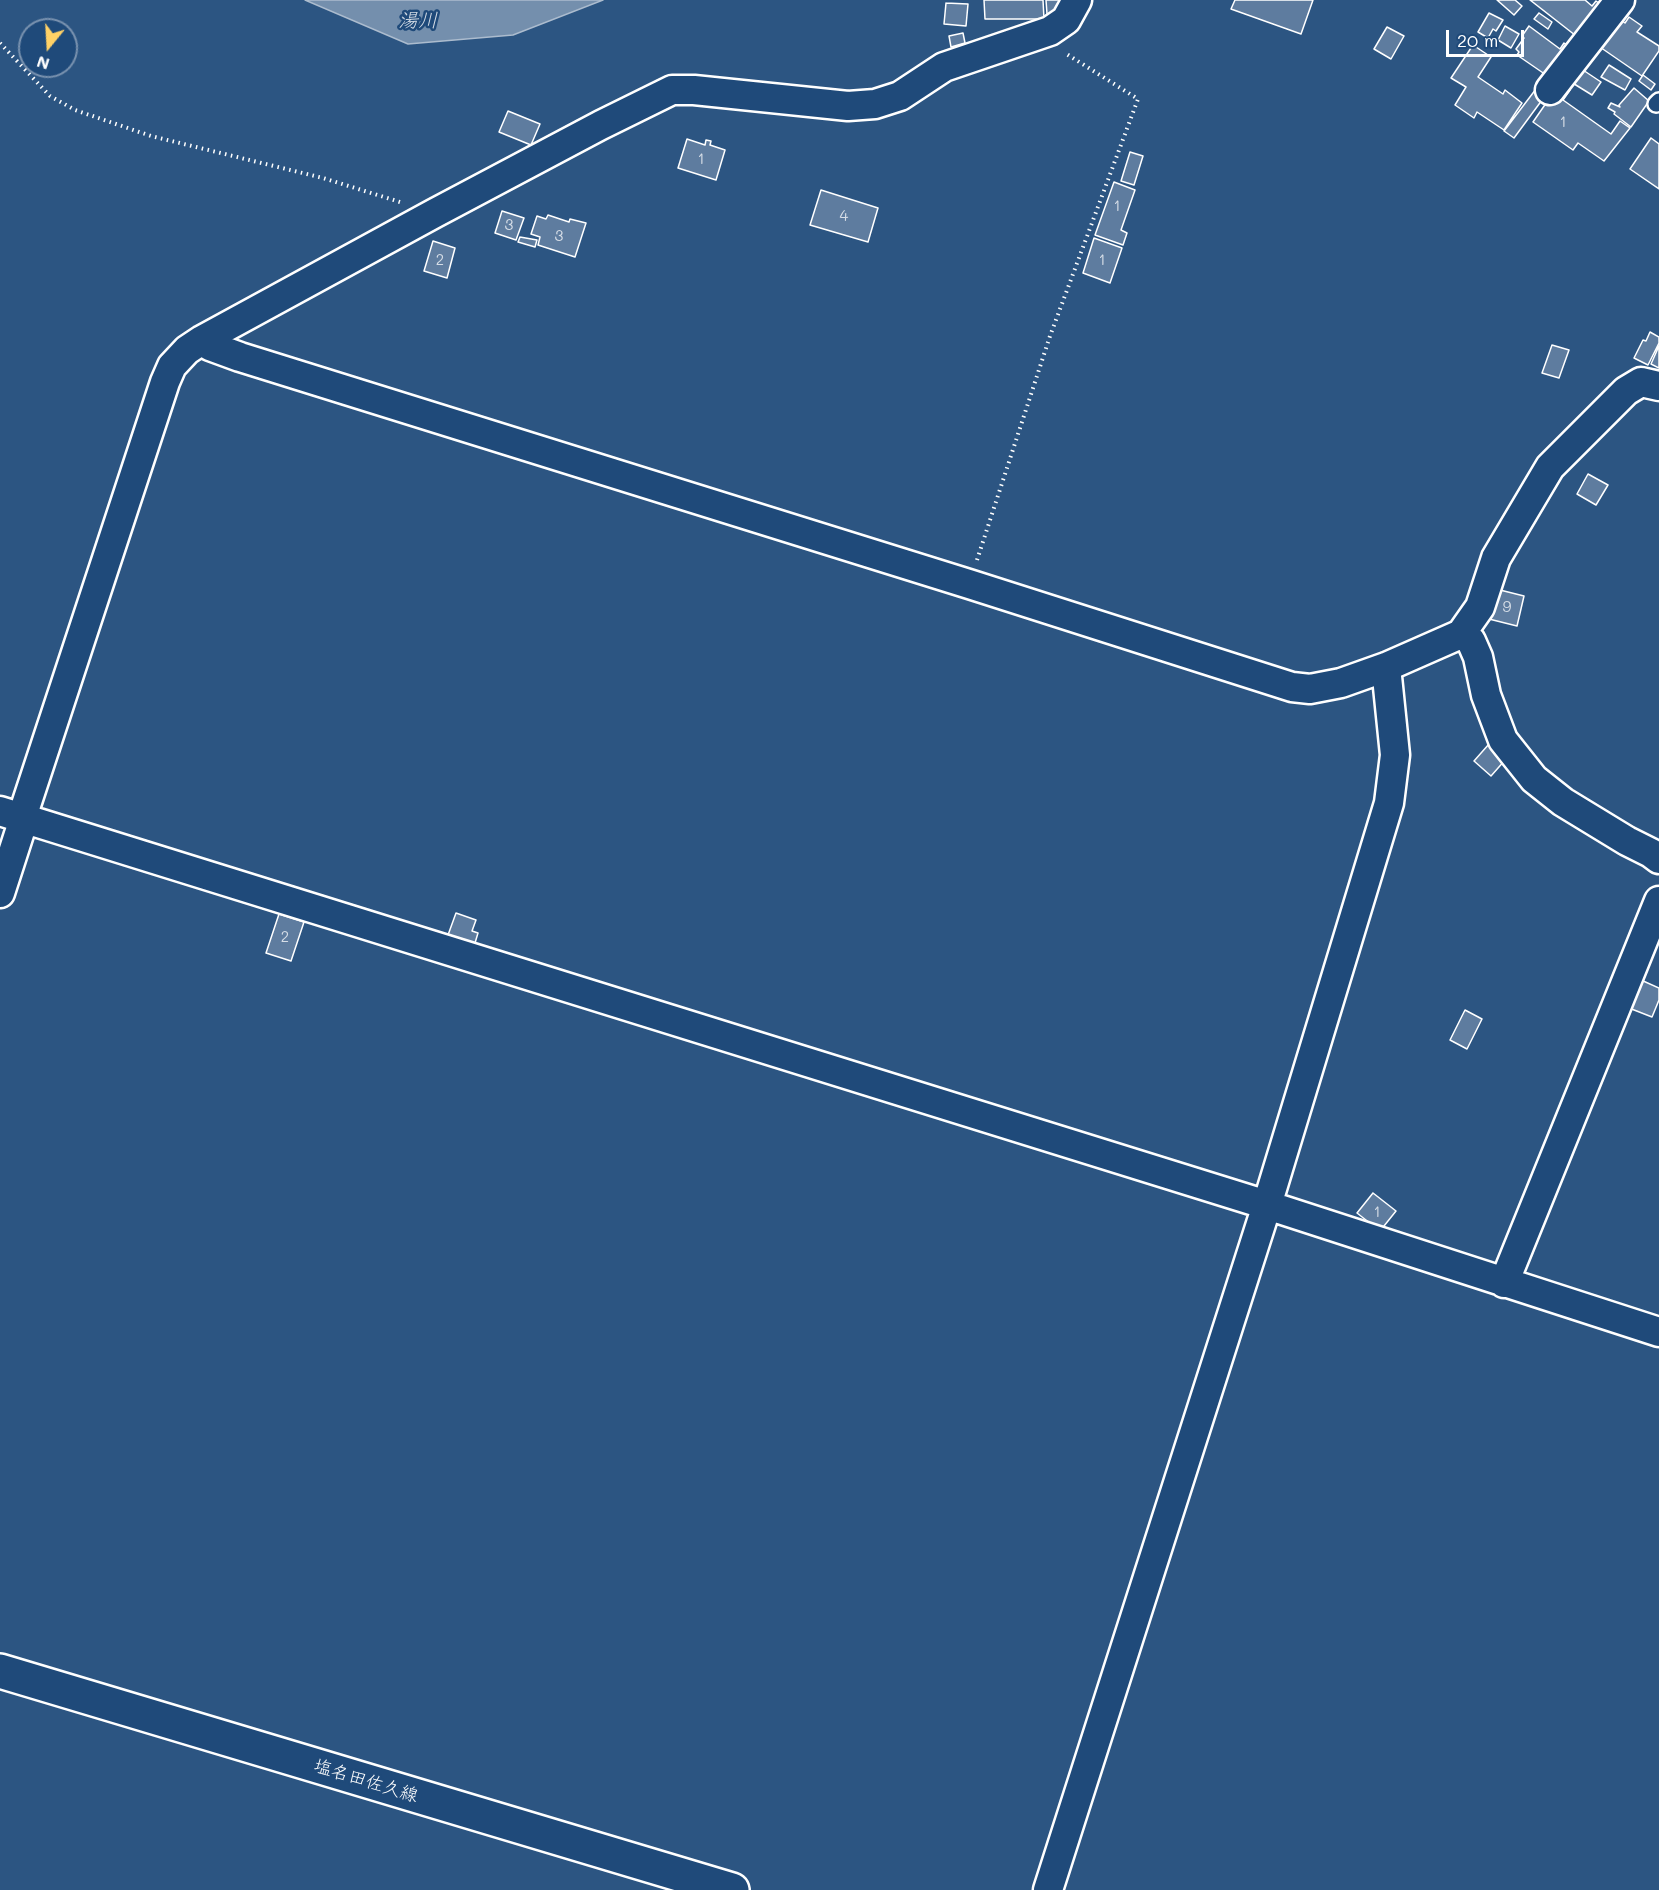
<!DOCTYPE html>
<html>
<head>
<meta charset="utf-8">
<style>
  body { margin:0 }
  #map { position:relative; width:1659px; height:1890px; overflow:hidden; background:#2c5582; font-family:Mali,sans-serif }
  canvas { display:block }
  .north { position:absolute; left:18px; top:18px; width:60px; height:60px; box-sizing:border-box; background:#1f4a7a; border:2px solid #7992af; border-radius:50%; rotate:198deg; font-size:16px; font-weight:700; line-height:24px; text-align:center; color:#fff }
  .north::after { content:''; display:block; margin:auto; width:21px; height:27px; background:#ffd166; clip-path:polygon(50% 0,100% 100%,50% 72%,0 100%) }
  .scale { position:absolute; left:1446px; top:30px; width:78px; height:27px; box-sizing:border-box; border:3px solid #fff; border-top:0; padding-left:8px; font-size:18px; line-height:21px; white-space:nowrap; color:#fff; -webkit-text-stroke:4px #1f4a7a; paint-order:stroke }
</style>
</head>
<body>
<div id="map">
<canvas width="1659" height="1890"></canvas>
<div class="north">N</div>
<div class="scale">20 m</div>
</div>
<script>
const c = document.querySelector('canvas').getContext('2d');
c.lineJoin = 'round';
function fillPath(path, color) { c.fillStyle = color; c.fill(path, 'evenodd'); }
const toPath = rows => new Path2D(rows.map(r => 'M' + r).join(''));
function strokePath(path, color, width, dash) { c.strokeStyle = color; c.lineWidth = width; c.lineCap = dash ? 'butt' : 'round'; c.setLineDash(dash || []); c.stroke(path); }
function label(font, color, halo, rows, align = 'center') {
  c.font = font + ' Mali,"Klee One",sans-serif'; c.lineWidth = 5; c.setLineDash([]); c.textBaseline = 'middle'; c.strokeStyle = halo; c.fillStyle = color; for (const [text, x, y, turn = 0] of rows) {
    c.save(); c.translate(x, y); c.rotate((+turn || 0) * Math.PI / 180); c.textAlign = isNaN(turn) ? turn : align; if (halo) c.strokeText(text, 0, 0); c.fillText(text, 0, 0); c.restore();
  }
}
const water = toPath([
  [305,0,603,0,513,35,408,44,305,0]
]);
const building = toPath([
  [984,0,1043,0,1044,19,985,19,984,0],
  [1046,0,1061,0,1058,6,1050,14,1047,14,1046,0],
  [1235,0,1313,0,1301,34,1231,9,1235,0],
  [1497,0,1515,0,1522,6,1514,15,1497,0],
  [1530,0,1585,0,1592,6,1596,1,1604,7,1580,39,1530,0],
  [946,3,968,4,966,26,944,24,946,3],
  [1489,13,1503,20,1496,31,1493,29,1488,38,1478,32,1489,13],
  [1539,13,1552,22,1548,29,1534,19,1539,13],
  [1617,17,1625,23,1629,17,1642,26,1637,32,1659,46,1659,51,1642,76,1597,45,1617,17],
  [1505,26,1519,34,1511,48,1498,40,1505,26],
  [1529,26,1560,49,1564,43,1570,47,1549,77,1517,55,1519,52,1516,49,1524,38,1522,36,1529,26],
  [1387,27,1404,36,1391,59,1374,49,1387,27],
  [963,33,965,43,951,47,949,36,963,33],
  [1473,45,1491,57,1478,77,1503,94,1505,90,1522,103,1504,130,1477,112,1474,118,1455,105,1466,87,1451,78,1473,45],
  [1609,65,1631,79,1625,90,1601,77,1609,65],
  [1580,68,1601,82,1592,95,1571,82,1580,68],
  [1643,75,1655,84,1651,90,1639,81,1643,75],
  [1560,83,1570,90,1563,100,1611,134,1620,121,1630,128,1604,161,1578,143,1573,150,1533,122,1560,83],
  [1634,88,1649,101,1631,127,1614,114,1615,112,1608,108,1611,103,1620,107,1619,105,1634,88],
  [1536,89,1545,96,1514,138,1504,131,1536,89],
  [508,111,540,124,531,145,499,132,508,111],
  [1651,138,1659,144,1659,189,1630,169,1651,138],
  [687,139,705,145,706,140,711,141,710,145,725,150,716,180,678,168,687,139],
  [1130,152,1143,156,1134,185,1121,181,1130,152],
  [1114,182,1135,190,1121,230,1127,233,1123,245,1095,235,1114,182],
  [821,190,878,208,868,242,810,225,821,190],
  [502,211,524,218,516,240,495,233,502,211],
  [548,215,569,222,570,219,586,223,575,257,538,245,540,237,531,234,537,216,546,219,548,215],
  [520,237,537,240,535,247,518,242,520,237],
  [1094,238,1122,248,1110,283,1083,273,1094,238],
  [433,241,455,248,447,278,424,271,433,241],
  [1650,332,1659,337,1659,343,1648,365,1634,358,1643,340,1646,341,1650,332],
  [1552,345,1569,350,1559,378,1542,373,1552,345],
  [1659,346,1659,368,1651,364,1659,346],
  [1588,474,1608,485,1596,505,1577,494,1588,474],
  [1496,589,1524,596,1517,626,1489,619,1496,589],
  [1489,744,1506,759,1491,776,1474,761,1489,744],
  [456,913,476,920,472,931,478,933,475,943,448,935,456,913],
  [279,914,304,922,291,961,266,953,279,914],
  [1641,980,1659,988,1659,1000,1652,1017,1629,1008,1641,980],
  [1465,1010,1482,1019,1467,1049,1450,1040,1465,1010],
  [1373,1193,1396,1211,1380,1231,1357,1213,1373,1193]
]);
const path = toPath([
  [0,43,50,96,75,110,151,136,323,178,400,202],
  [977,560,1050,336,1138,99,1065,53]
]);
const service = toPath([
  [1656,104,1659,101]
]);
const minor = toPath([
  [1550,90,1620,0],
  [202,340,210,346,240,357,969,584,1292,687,1310,689,1341,683,1386,667,1461,634,1480,607,1496,558,1550,467,1626,391,1641,382,1659,386],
  [1461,634,1471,641,1478,657,1486,695,1503,740,1534,779,1563,802,1627,841,1651,853,1659,859],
  [0,811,1267,1205,1659,1332],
  [0,893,20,831,26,805,165,382,172,366,187,350,202,340,435,213,601,125,672,90,694,90,848,106,875,104,900,96,944,67,1050,31,1066,20,1077,0],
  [1504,1283,1659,901],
  [1048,1890,1267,1205,1389,803,1395,755,1386,667]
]);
const secondary = toPath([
  [0,1671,732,1890]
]);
const numberNames = [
  ["1",1563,122],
  ["1",701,159],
  ["1",1117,206],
  ["4",844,216],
  ["3",509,225],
  ["3",559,236],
  ["2",440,260],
  ["1",1102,260],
  ["9",1507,607],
  ["2",285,937],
  ["1",1377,1212]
];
const streetNames = [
  ["塩名田佐久線",366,1781,17]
];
const waterNames = [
  ["湯川",418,21]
];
fillPath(water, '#748fad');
strokePath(water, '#acbcce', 1.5);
fillPath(building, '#5e7c9f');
strokePath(building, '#fff', 1.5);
strokePath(service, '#fff', 20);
strokePath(minor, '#fff', 33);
strokePath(secondary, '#fff', 38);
strokePath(path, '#fff', 4, [1.5, 4.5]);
strokePath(service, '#1f4a7a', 15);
strokePath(minor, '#1f4a7a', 28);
strokePath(secondary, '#1f4a7a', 33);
label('15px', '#d7dee7', null, numberNames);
label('18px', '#fff', '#1f4a7a', streetNames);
label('italic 20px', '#d5dde6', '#1f4a7a', waterNames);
</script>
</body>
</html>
